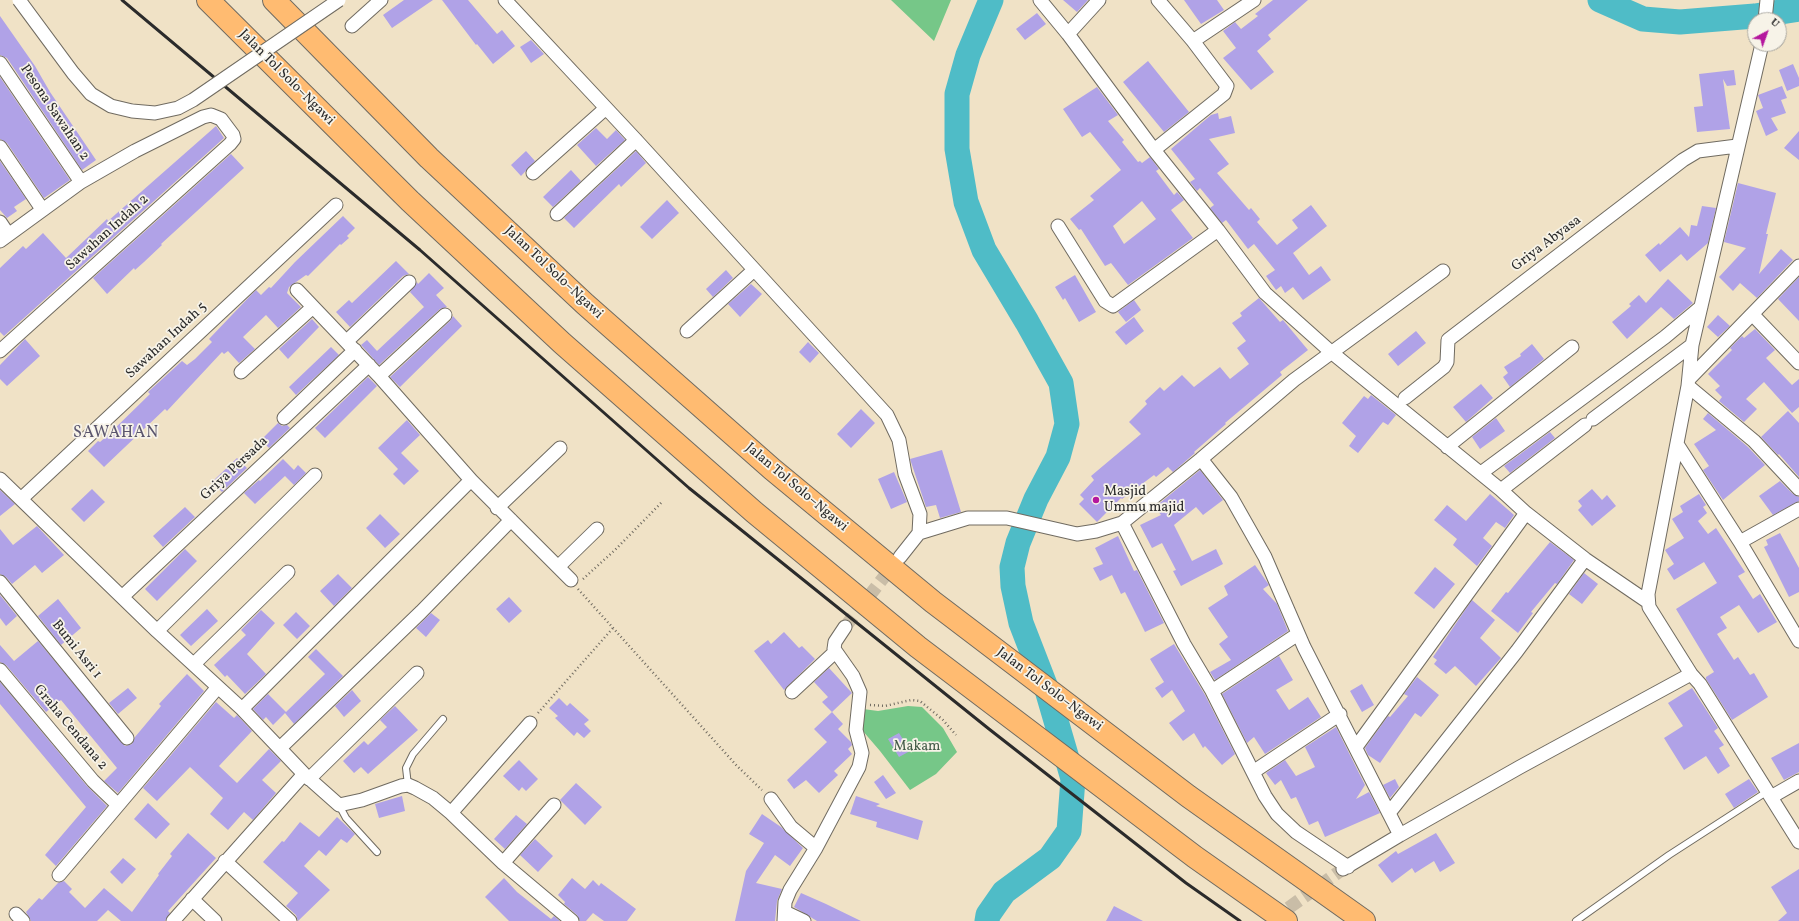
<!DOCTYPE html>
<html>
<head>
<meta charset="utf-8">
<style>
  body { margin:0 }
  #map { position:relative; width:1799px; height:921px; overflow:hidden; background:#f0e2c6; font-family:Vollkorn,serif }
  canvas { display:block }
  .north { position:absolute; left:1747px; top:12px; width:40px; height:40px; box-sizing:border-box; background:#f7f3e8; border:1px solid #a5a39c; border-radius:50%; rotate:41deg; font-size:11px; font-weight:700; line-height:16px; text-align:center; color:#2b2b2b }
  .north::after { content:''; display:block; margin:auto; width:14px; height:18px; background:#b5179e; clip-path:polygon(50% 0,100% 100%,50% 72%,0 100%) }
</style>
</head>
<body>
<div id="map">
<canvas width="1799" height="921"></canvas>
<div class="north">U</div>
</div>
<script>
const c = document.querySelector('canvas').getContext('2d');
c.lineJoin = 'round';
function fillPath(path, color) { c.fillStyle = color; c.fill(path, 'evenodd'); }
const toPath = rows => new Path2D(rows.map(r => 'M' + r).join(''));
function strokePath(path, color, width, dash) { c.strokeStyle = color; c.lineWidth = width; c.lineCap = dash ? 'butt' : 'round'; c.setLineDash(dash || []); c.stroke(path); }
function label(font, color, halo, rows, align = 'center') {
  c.font = font + ' Vollkorn,serif'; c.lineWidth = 3.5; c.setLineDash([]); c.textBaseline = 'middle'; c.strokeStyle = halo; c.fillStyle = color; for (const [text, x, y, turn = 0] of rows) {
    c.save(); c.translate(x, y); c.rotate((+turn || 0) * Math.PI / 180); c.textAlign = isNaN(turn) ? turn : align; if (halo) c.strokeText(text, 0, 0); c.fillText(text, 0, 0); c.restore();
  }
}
const green = toPath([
  [891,0,951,0,934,41],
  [908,706,922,707,943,728,957,752,936,774,910,790,880,751,862,730,863,709,878,711]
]);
const river = toPath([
  [1600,0,1643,19,1680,22,1755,16,1799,9],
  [987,921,988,915,1004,892,1050,858,1069,831,1073,779,1047,690,1021,623,1013,586,1012,567,1018,543,1036,499,1058,457,1067,424,1061,383,1027,322,984,250,966,202,957,149,957,94,968,55,991,0]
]);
const building = toPath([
  [404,0,433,0,392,28,383,15],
  [442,0,468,0,497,34,502,30,515,46,493,64,477,44,476,45],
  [1063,0,1088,0,1077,12],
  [1184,0,1217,0,1224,10,1201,24],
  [1273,0,1308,0,1268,35,1271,39,1257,51,1274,72,1251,90,1223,58,1236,48,1223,31,1235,22,1241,29,1258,16,1255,14],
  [1037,13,1046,24,1025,40,1016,29],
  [0,16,35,66,50,92,96,160,82,170,7,58,0,55],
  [531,40,544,54,531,63,520,47],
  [1148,61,1189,112,1164,132,1123,82],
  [1793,64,1799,78,1799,86,1787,91,1779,70],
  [1734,70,1736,85,1727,86,1723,79,1730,129,1697,132,1694,107,1703,106,1699,74],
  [0,77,70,180,44,198,7,143,0,139],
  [1782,86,1787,98,1781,100,1786,113,1771,118,1778,130,1766,136,1756,111,1763,108,1758,95],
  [1097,87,1118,115,1108,121,1124,140,1122,142,1138,162,1140,161,1142,163,1150,157,1159,169,1156,171,1174,195,1177,192,1184,200,1171,210,1193,238,1128,285,1111,263,1105,266,1081,229,1079,230,1070,219,1094,200,1090,196,1121,170,1090,132,1082,137,1063,109],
  [1142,201,1156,219,1124,244,1113,226],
  [1218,113,1219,119,1231,116,1235,133,1209,139,1229,164,1217,173,1249,210,1251,208,1260,219,1257,222,1277,245,1298,228,1292,220,1311,205,1327,226,1293,253,1309,275,1321,266,1331,280,1303,300,1293,287,1285,293,1281,286,1276,290,1266,276,1275,270,1254,244,1248,249,1226,220,1222,223,1210,208,1214,205,1200,188,1197,191,1190,182,1195,179,1171,149,1211,115],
  [216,126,224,138,4,336,0,332,0,268,23,246,26,249,43,233,66,258,107,219,108,221],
  [596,128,607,139,616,130,625,140,596,166,577,145],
  [1799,131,1799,160,1784,148],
  [526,151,535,161,521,176,511,165],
  [636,151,646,163,621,187,619,184,574,228,564,218],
  [231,154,244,168,161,244,162,245,144,262,135,270,134,268,107,294,93,278],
  [0,161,26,199,14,207,17,211,7,218,0,210],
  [571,170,581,181,553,207,543,197],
  [1738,183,1776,193,1766,234,1768,234,1759,274,1781,249,1793,260,1757,298,1740,283,1733,291,1719,277,1746,248,1724,242],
  [667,200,679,213,652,239,640,227],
  [1702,206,1716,208,1708,243,1687,261,1681,254,1660,272,1645,255,1659,243,1660,245,1680,227,1689,237,1691,225,1697,226],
  [343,216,355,228,347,236,349,238,341,245,340,244,308,276,306,275,289,287,287,293,301,307,278,328,266,315,243,337,255,349,239,363,228,351,224,354,222,352,167,411,165,409,104,467,88,451,98,441,100,442,108,435,150,394,148,392,182,361,187,365,195,359,212,342,209,339,251,295,256,290,261,295,269,287,271,288,295,262],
  [396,261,409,274,403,276,350,327,336,312,349,300,352,303],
  [726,270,733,278,713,297,706,289],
  [429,273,444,288,436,295,447,307,440,309,379,365,361,345,367,340,377,351,424,307,410,292,417,282,418,284],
  [1075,275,1096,312,1079,322,1065,298,1063,300,1055,287],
  [1799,277,1799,321,1778,299],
  [1668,279,1693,303,1674,319,1661,307,1627,339,1612,322,1631,306,1629,304,1639,295,1646,303],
  [751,284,762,294,740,317,728,304],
  [1259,298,1280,322,1283,320,1308,350,1280,372,1282,375,1225,423,1226,424,1194,452,1195,453,1173,472,1168,467,1156,477,1154,475,1122,499,1121,498,1097,522,1079,504,1084,499,1080,495,1094,480,1091,476,1141,434,1129,422,1147,404,1145,401,1160,387,1164,391,1182,375,1194,387,1220,367,1230,379,1249,364,1237,348,1246,341,1232,323,1242,316,1240,313],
  [1134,300,1141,310,1126,322,1118,312],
  [1718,315,1730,326,1718,337,1707,327],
  [453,316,462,326,400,387,390,377,450,321],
  [1134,317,1144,331,1126,345,1115,332],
  [312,319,319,327,288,359,279,349],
  [1755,329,1775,350,1766,358,1792,385,1799,379,1799,407,1792,413,1764,382,1746,399,1757,409,1744,422,1719,401,1722,397,1715,390,1720,386,1708,374,1732,350,1730,348,1742,336,1744,338],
  [1416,331,1426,343,1398,366,1388,354],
  [25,339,40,356,7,386,0,379,0,365],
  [808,342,819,353,810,363,799,352],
  [1532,344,1544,359,1510,387,1503,377,1508,373,1504,367,1521,356,1520,354],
  [331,347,339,355,296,395,289,387],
  [368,377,377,386,325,438,315,428],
  [1481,384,1493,398,1466,422,1453,407],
  [1371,395,1396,415,1388,425,1383,422,1358,453,1349,446,1356,436,1342,423,1364,396,1368,399],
  [861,409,875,423,851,448,837,434],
  [1788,411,1799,423,1799,477,1779,454,1778,455,1761,437],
  [1708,413,1748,447,1765,465,1723,500,1703,470,1709,466,1694,444,1716,430,1703,419],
  [1496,418,1505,431,1480,449,1472,437],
  [407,420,420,435,401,453,419,471,404,485,393,474,398,469,378,448],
  [278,423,282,426,287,425,290,428,269,448,261,440],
  [1550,432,1555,438,1510,473,1504,466],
  [942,450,961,512,940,518,936,505,926,507,910,459],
  [237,458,247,468,222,492,212,482],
  [283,459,294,470,298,465,306,473,294,485,285,476,255,504,244,493,259,480,260,481],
  [1200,470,1223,500,1203,515,1196,507,1174,525,1192,561,1216,549,1223,564,1181,586,1173,571,1176,570,1162,543,1152,548,1140,525,1161,515,1155,507],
  [894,472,907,502,891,509,878,479],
  [1780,481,1793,494,1799,497,1799,501,1773,515,1759,496],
  [92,489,105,502,84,522,71,509],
  [1592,489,1602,500,1607,495,1616,506,1592,526,1578,510,1582,506,1578,501],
  [0,490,15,504,0,516],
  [1490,494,1514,515,1505,528,1496,522,1483,538,1492,546,1477,566,1453,545,1457,539,1434,520,1447,505,1466,521],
  [1699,494,1706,505,1703,507,1707,513,1698,521,1708,534,1716,528,1745,572,1738,576,1753,599,1760,594,1777,622,1758,633,1739,605,1720,617,1727,628,1717,634,1734,660,1738,657,1750,675,1754,673,1768,697,1732,720,1706,679,1706,677,1714,672,1676,609,1717,583,1704,562,1674,580,1667,569,1674,564,1665,550,1684,538,1672,519,1683,512,1680,506],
  [185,507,195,517,163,547,153,536],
  [380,514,400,534,385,548,366,528],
  [37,526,64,555,42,573,35,565,12,584,6,577,0,574,0,529,13,545],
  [1780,533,1799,568,1799,592,1789,597,1764,547,1768,545,1766,540],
  [1118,536,1134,571,1137,570,1164,623,1145,632,1125,592,1121,594,1112,575,1100,581,1093,568,1103,564,1095,548],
  [1550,542,1574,560,1557,584,1555,583,1531,612,1533,613,1518,633,1491,611,1506,592,1508,593],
  [185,549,197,561,157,601,145,589],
  [1255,565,1269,585,1263,589,1277,604,1288,631,1215,680,1210,672,1231,660,1219,644,1228,637,1208,608,1228,595,1224,586],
  [1435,567,1455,584,1434,609,1414,593],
  [1584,573,1598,584,1582,604,1569,594],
  [338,574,352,588,334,606,320,591],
  [0,595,17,616,6,626,0,618],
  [509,597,522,611,509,623,496,609],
  [58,599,81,628,61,645,38,616],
  [1472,600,1495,620,1480,638,1501,658,1476,686,1455,666,1446,674,1434,664,1437,660,1433,657],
  [207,609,218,621,191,646,180,635],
  [261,610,275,623,247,654,266,674,245,694,227,675,225,677,214,665,246,635,241,630],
  [296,612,310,626,297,639,283,625],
  [431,613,440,620,426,637,416,628],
  [784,632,799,648,802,646,815,659,784,690,754,651,768,640,771,644],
  [38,641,125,746,132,744,135,737,161,706,159,704,187,674,204,691,118,793,104,781,117,768,61,700,46,712,6,665,0,662,0,645,14,661],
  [1174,644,1205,695,1235,754,1222,765,1205,746,1203,748,1194,733,1183,741,1169,723,1185,711,1172,690,1162,698,1155,688,1164,682,1150,659],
  [316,649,343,676,294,724,285,713,273,725,266,717,263,720,253,709,268,694,286,712,325,674,308,657],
  [1279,656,1293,680,1276,690,1289,710,1308,697,1321,717,1265,754,1254,737,1247,743,1222,694],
  [829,668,852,693,832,712,822,702,828,697,814,682],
  [1417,677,1439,695,1421,717,1415,713,1380,763,1368,755,1365,748,1388,716,1390,717,1408,696,1404,694],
  [0,682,87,786,107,806,56,866,45,855,86,807,0,704],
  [1362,684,1374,705,1362,712,1350,691],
  [128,688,137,698,118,714,109,703],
  [1692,688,1718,728,1714,731,1724,745,1719,748,1730,766,1718,774,1706,756,1684,770,1664,738,1683,726,1668,703],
  [352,690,361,701,344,717,335,706],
  [559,698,567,706,570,703,589,720,584,724,591,731,584,738,577,732,574,736,555,718,558,716,549,708],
  [216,702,234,718,237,715,252,731,219,766,237,783,269,749,281,761,262,780,276,793,253,820,244,812,228,830,210,814,223,798,190,767,157,801,143,788],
  [395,706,418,730,368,774,361,767,354,773,343,761,364,741,368,745,387,727,380,720],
  [832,712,843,724,838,729,851,742,852,745,848,749,852,754,834,771,838,775,819,793,806,780,794,789,787,780,827,742,814,729],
  [1336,727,1365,785,1356,799,1369,792,1380,813,1325,837,1318,821,1309,825,1296,797,1291,799,1281,780,1275,785,1266,773,1285,760,1296,776,1315,767,1305,747],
  [899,733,910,751,899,757,888,739],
  [1799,743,1799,772,1784,780,1771,758],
  [519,760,538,779,526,791,522,787,519,791,503,776],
  [883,775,896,793,886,799,874,782],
  [1395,779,1399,787,1390,798,1383,785],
  [1749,779,1758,792,1734,808,1725,794],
  [576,783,602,807,585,825,560,800],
  [402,796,405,811,379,818,375,804],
  [856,796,880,804,876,806,923,821,918,840,876,827,877,822,850,814],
  [148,803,170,824,156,839,134,819],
  [762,814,781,827,803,848,790,866,775,855,756,883,782,889,777,901,775,921,735,921,746,871,764,843,749,834],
  [516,815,527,824,505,849,494,839],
  [337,817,355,834,347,843,341,839,326,856,319,850,304,866,330,890,298,921,296,915,286,906,298,893,263,862,282,841,284,842,300,822,319,837],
  [188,833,216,858,168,911,170,913,165,921,121,921,108,910,97,921,31,921,26,912,39,898,42,900,58,883,64,881,72,889,69,892,85,908,104,888,132,912,159,875,158,874,172,856,170,854],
  [1436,833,1455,863,1440,872,1434,861,1415,873,1412,868,1392,883,1378,865,1396,851,1398,854],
  [535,839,553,856,538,872,520,855],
  [123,858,136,869,122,884,110,872],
  [1799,869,1799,921,1778,921,1787,913,1771,887],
  [504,878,517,892,551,919,554,916,560,921,509,921,485,897],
  [572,878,585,889,593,880,599,886,601,883,636,909,627,921,604,921,593,913,586,921,580,921,577,915,564,904,565,902,558,895],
  [801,893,826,904,861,921,817,921,794,907],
  [1114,906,1143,921,1106,921]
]);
const streetTunnel = toPath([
  [845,627,895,563],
  [1273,919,1343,869]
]);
const path = toPath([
  [583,579,615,550,663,501],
  [578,589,737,766,762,790],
  [870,705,885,706,911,700,920,701,943,720,956,735],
  [538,713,613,628]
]);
const lane = toPath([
  [408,785,406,768,413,754,443,719],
  [339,805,346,818,377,852],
  [1576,921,1669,855,1768,791]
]);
const street = toPath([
  [505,0,636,140,887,415,899,440,905,474,920,514,919,533,900,557],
  [1040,0,1068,34,1154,150,1218,230,1265,293,1331,352,1501,490,1526,513,1585,559,1648,602],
  [1765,20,1767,0],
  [352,26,381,0],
  [1068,34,1099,0],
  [1193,41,1254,0],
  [0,63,81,182],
  [0,147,42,209],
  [1154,150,1224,94,1227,86,1193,41,1158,0],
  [533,173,606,108],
  [557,214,636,140],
  [0,222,8,234],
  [1058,226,1105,301,1113,306,1218,230],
  [0,241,81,182,135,151,203,117,211,115,221,119,233,135,234,139,230,144,0,351],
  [1753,315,1799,363],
  [687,331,754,270],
  [347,341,409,282],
  [241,372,313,307],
  [379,376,445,315],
  [1689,379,1799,266],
  [1688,386,1754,441,1799,489],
  [1405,398,1444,367,1447,362,1448,340,1683,160,1698,151,1737,146],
  [284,418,355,350],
  [1593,419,1692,345],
  [1677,444,1740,542,1799,641],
  [1447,447,1572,347],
  [1201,459,1231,497,1265,557,1304,647,1400,835],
  [1481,473,1665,337,1701,307],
  [0,479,157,631,242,709,304,774,339,805,362,800,401,786,408,785,415,788,433,798,451,813,503,863,572,921],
  [471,480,571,580],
  [1501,490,1585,425],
  [21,499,336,205],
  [497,508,560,448],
  [1122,523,1184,644,1212,691,1265,796,1277,814,1296,832,1348,867],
  [919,533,968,518,1007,518,1077,534,1096,531,1122,523,1201,459,1294,380,1443,271],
  [1740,542,1799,509],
  [558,567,597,529],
  [0,582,127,738],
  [122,597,369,365],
  [157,631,315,475],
  [194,664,288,572],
  [0,670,93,781,118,805],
  [1691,674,1700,684,1799,842],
  [1212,691,1298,634],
  [792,692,835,652],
  [242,709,471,480,379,376,297,290],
  [1356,747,1526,513],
  [280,748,421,612,511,520],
  [1253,772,1340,714],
  [309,779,417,673],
  [1771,797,1799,781],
  [771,799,791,827,816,848],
  [451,813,530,723],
  [1389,813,1517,651,1585,559],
  [225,861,290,921],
  [503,863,554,805],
  [1343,869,1400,835,1520,767,1691,674,1649,607,1648,594,1688,386,1692,345,1762,44],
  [59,875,218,687],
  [192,899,215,921],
  [785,912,804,921],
  [16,914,23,921],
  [173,921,304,774],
  [784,921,785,902,790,890,816,848,859,767,862,753,856,730,860,692,853,676,834,649,835,642,845,627]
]);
const highway = toPath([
  [208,0,410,201,562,343,754,512,918,647,1195,857,1286,921],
  [274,0,429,158,585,304,772,469,933,602,1188,796,1364,921]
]);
const rail = toPath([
  [122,0,420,250,689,488,989,729,1186,883,1240,921]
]);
const streetBridge = toPath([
  [19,0,73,73,91,94,111,106,132,111,155,113,178,108,193,100,339,0]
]);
const markers = [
  [1096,500,4,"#b5179e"]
];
const streetNames = [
  ["Jalan Tol Solo–Ngawi",286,78,45],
  ["Pesona Sawahan 2",54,113,56],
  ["Sawahan Indah 2",108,233,-42],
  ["Griya Abyasa",1547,244,-37],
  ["Jalan Tol Solo–Ngawi",553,273,43],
  ["Sawahan Indah 5",167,341,-43],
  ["Griya Persada",235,469,-43],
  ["Jalan Tol Solo–Ngawi",796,488,40],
  ["Bumi Asri 1",76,650,51],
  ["Jalan Tol Solo–Ngawi",1049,690,37],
  ["Graha Cendana 2",70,728,50]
];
const poiNames = [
  ["Masjid",1104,492],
  ["Ummu majid",1104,508]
];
const parkNames = [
  ["Makam",917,747]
];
const quarterNames = [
  ["SAWAHAN",116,434]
];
fillPath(green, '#76c788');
strokePath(river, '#4fbcc7', 25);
fillPath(building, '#b0a2e7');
strokePath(streetTunnel, '#c9bda7', 13, [13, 6]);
strokePath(lane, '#706b61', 8);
strokePath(street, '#706b61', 15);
strokePath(highway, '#706b61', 24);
strokePath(path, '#706b61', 2.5, [1, 3]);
strokePath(lane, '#fff', 6);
strokePath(street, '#fff', 13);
strokePath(highway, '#ffbb71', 22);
strokePath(rail, '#2b2b2b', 3);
strokePath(streetBridge, '#706b61', 15, []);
strokePath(streetBridge, '#fff', 13);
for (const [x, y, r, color] of markers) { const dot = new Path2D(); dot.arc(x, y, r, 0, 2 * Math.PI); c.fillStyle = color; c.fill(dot); strokePath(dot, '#f7f3e8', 1.5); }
label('14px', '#2b2b2b', '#f7f3e8', streetNames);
label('14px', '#2b2b2b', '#f7f3e8', poiNames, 'left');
label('14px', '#425a47', '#f7f3e8', parkNames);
c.letterSpacing = '1px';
label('16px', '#5a556d', '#f7f3e8', quarterNames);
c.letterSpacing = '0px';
</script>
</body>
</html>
